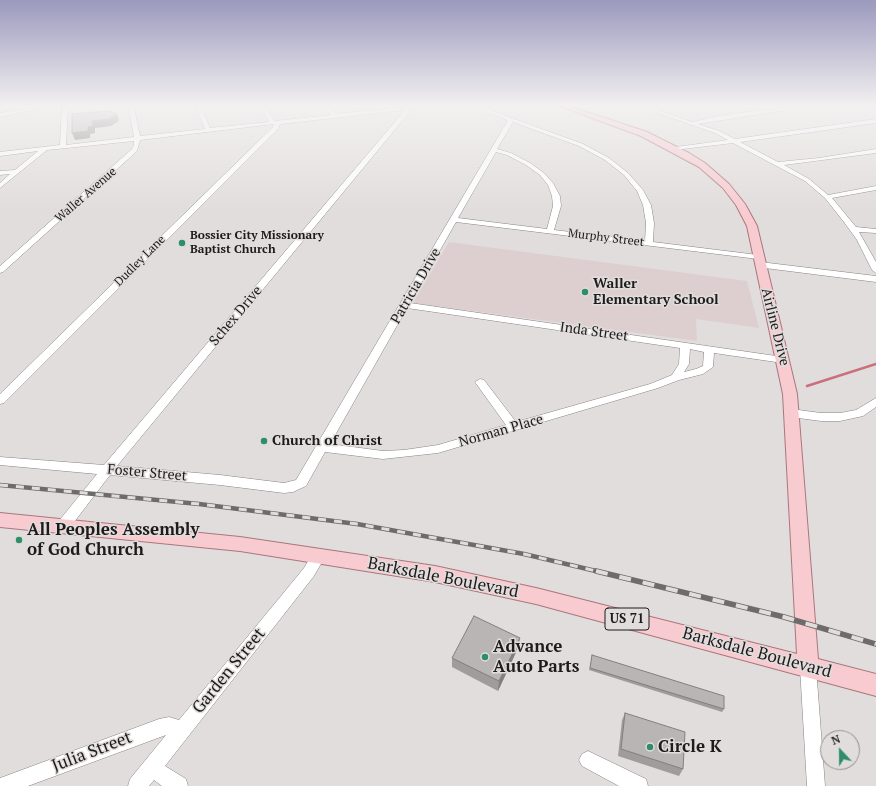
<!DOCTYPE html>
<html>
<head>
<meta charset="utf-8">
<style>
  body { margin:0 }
  #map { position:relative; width:876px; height:786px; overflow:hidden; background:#e2dddd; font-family:"PT Serif",serif }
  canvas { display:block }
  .north { position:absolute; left:820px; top:730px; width:40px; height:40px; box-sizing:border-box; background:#e2dddd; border:1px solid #938f8f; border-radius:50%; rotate:338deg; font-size:11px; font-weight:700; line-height:16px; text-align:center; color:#1d1b1b }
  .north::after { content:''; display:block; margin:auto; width:14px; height:18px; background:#2e8e67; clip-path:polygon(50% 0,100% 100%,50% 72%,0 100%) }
</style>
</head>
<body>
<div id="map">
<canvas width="876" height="786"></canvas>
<div class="north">N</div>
</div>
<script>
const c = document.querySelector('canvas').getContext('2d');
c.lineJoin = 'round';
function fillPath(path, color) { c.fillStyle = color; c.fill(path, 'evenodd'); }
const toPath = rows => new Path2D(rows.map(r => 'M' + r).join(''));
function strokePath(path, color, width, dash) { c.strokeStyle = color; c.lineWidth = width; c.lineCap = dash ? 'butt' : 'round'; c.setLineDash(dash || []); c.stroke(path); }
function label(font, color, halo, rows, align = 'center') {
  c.font = font + ' "PT Serif",serif'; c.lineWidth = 3; c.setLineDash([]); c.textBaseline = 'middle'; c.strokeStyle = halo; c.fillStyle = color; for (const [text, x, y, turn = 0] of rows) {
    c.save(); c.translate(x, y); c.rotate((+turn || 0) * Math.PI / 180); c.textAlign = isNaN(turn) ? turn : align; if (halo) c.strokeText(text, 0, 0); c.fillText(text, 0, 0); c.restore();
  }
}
const built = toPath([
  [449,242,747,281,759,328,696,319,697,341,413,303]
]);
const stream = toPath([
  [807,386,876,364]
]);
const minor = toPath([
  [53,104,68,104,66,145,134,137,128,104,133,104,140,136,205,129,195,104,200,104,210,128,269,122,259,104,263,104,275,121,331,115,323,104,328,104,336,114,428,104,443,104,410,109,407,115,117,466,220,475,284,483,296,480,507,122,507,120,467,104,473,104,583,144,609,158,628,173,643,190,651,205,654,223,653,242,758,255,762,257,758,259,456,222,410,303,783,357,788,360,783,363,714,353,713,367,703,374,679,380,658,388,438,453,383,459,325,452,306,486,293,492,284,493,220,485,110,475,68,530,63,531,58,530,56,526,58,522,97,474,0,465,0,457,104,465,405,110,280,124,278,129,4,403,0,404,0,394,273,127,274,124,140,140,137,151,3,272,0,273,0,266,132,149,134,145,134,141,47,150,0,188,0,183,10,174,0,175,0,171,15,170,38,151,0,156,0,152,60,145,62,104,0,117,0,113,53,104],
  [513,122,579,146,605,160,624,175,637,191,643,205,646,223,645,241,554,230,561,206,560,196,553,183,544,173,530,163,511,153,497,149,513,122],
  [496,152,507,155,526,165,540,175,548,185,552,196,553,206,547,229,458,218,496,152],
  [407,308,680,348,679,364,672,375,650,384,516,422,484,380,480,379,475,382,506,425,438,445,404,450,383,451,330,444,407,308],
  [690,349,704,352,703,366,696,369,684,372,689,364,690,349],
  [632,104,639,104,692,122,724,115,811,104,824,104,698,124,719,131,735,139,876,119,876,123,740,142,778,162,819,158,876,149,876,153,784,165,809,179,828,195,876,186,876,190,832,198,856,227,876,229,876,233,859,232,876,262,876,273,872,270,857,240,844,222,825,198,805,181,733,143,674,150,673,149,676,147,728,140,715,133,632,104],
  [760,262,876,276,876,282,757,267,757,263,760,262],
  [876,398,876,407,863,416,840,421,821,421,791,417,785,413,791,409,821,413,840,413,856,410,876,398],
  [319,549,324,551,326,555,314,576,165,766,186,779,188,786,162,786,154,780,149,786,128,786,130,779,166,735,28,786,0,786,0,778,3,777,159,719,169,717,179,720,304,568,314,551,319,549],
  [808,659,814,661,816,667,825,786,807,786,800,667,802,661,808,659],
  [588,751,646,779,648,786,619,786,582,766,579,760,582,754,588,751]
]);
const major = toPath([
  [554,104,563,104,647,132,689,153,705,163,729,184,745,204,757,226,797,394,818,659,876,674,876,696,536,604,435,582,240,551,0,527,0,513,240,537,435,566,536,588,797,654,783,394,747,226,736,205,723,188,699,167,641,136,554,104]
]);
const railFar1 = toPath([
  [0,485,199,504,357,524,524,554,600,572]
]);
const rail = toPath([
  [596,571,784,617,876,644]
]);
const wall = toPath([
  [518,648,498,691,452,667,452,658],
  [592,658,724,709,722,712,589,670],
  [625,713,683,769,679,776,618,756,622,720]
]);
const shadedWall = toPath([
  [117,114,119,121,111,126,95,128,95,133,90,134,90,138,75,140,72,133,88,127,92,121],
  [520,638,518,648,498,691,499,681]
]);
const building = toPath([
  [108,111,117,114,109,119,92,121,93,126,88,127,88,131,72,133,72,114,108,111],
  [474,616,520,638,499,681,452,658,474,616],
  [592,655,724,696,724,709,590,668,592,655],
  [625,713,685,732,683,769,621,749,625,713]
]);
const markers = [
  [182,243,4,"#2e8e67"],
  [585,292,4,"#2e8e67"],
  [264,441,4,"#2e8e67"],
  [19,540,4,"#2e8e67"],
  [485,657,4,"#2e8e67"],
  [650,747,4,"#2e8e67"]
];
const farStreetnames = [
  ["Waller Avenue",86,195,-41],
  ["Murphy Street",606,238,7],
  ["Dudley Lane",140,261,-45]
];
const farPoinames = [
  ["Bossier City Missionary",190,236],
  ["Baptist Church",190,250]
];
const shields = [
  [627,619,44]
];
const shieldNames = [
  ["US 71",627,619]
];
const poiNames = [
  ["Waller",593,284],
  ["Elementary School",593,300],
  ["Church of Christ",272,441]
];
const streetNames = [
  ["Patricia Drive",416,286,-60],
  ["Schex Drive",236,316,-50],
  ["Airline Drive",775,327,76],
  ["Inda Street",594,332,8],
  ["Norman Place",501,431,-16],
  ["Foster Street",147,473,5]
];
const nearPoinames = [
  ["All Peoples Assembly",27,530],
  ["of God Church",27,550],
  ["Advance",493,647],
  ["Auto Parts",493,667],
  ["Circle K",658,747]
];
const nearStreetnames = [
  ["Barksdale Boulevard",443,578,11],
  ["Barksdale Boulevard",757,653,15],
  ["Garden Street",229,671,-51],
  ["Julia Street",92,752,-21]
];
fillPath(built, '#ddcfd0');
strokePath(stream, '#c9707c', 2.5);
strokePath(minor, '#888384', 1);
strokePath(major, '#a8777c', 2);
fillPath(minor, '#fff');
fillPath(major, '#f8cbd0');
strokePath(railFar1, '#6e6b6b', 4.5);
strokePath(rail, '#6e6b6b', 5.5);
strokePath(railFar1, '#e2dddd', 3, [8]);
strokePath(rail, '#e2dddd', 4, [12]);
fillPath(wall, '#a09c9c');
fillPath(shadedWall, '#827f7f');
fillPath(building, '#bab5b5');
strokePath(building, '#827f7f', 1);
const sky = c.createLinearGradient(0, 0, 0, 214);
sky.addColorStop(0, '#9b99bd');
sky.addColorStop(0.49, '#f2f0f0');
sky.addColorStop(1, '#f2f0f000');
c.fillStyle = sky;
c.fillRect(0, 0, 876, 214);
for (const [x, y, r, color] of markers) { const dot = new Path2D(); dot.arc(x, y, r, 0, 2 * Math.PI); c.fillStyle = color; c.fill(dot); strokePath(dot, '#e2dddd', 1.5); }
label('12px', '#1d1b1b', '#e2dddd', farStreetnames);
label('bold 12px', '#1d1b1b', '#e2dddd', farPoinames, 'left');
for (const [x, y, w] of shields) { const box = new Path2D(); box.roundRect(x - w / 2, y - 11, w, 22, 3); c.fillStyle = '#e2dddd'; c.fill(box); strokePath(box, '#1d1b1b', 1); }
label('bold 13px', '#1d1b1b', null, shieldNames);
label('bold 14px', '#1d1b1b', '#e2dddd', poiNames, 'left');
label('14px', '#1d1b1b', '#e2dddd', streetNames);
label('bold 17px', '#1d1b1b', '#e2dddd', nearPoinames, 'left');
label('17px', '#1d1b1b', '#e2dddd', nearStreetnames);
</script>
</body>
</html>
